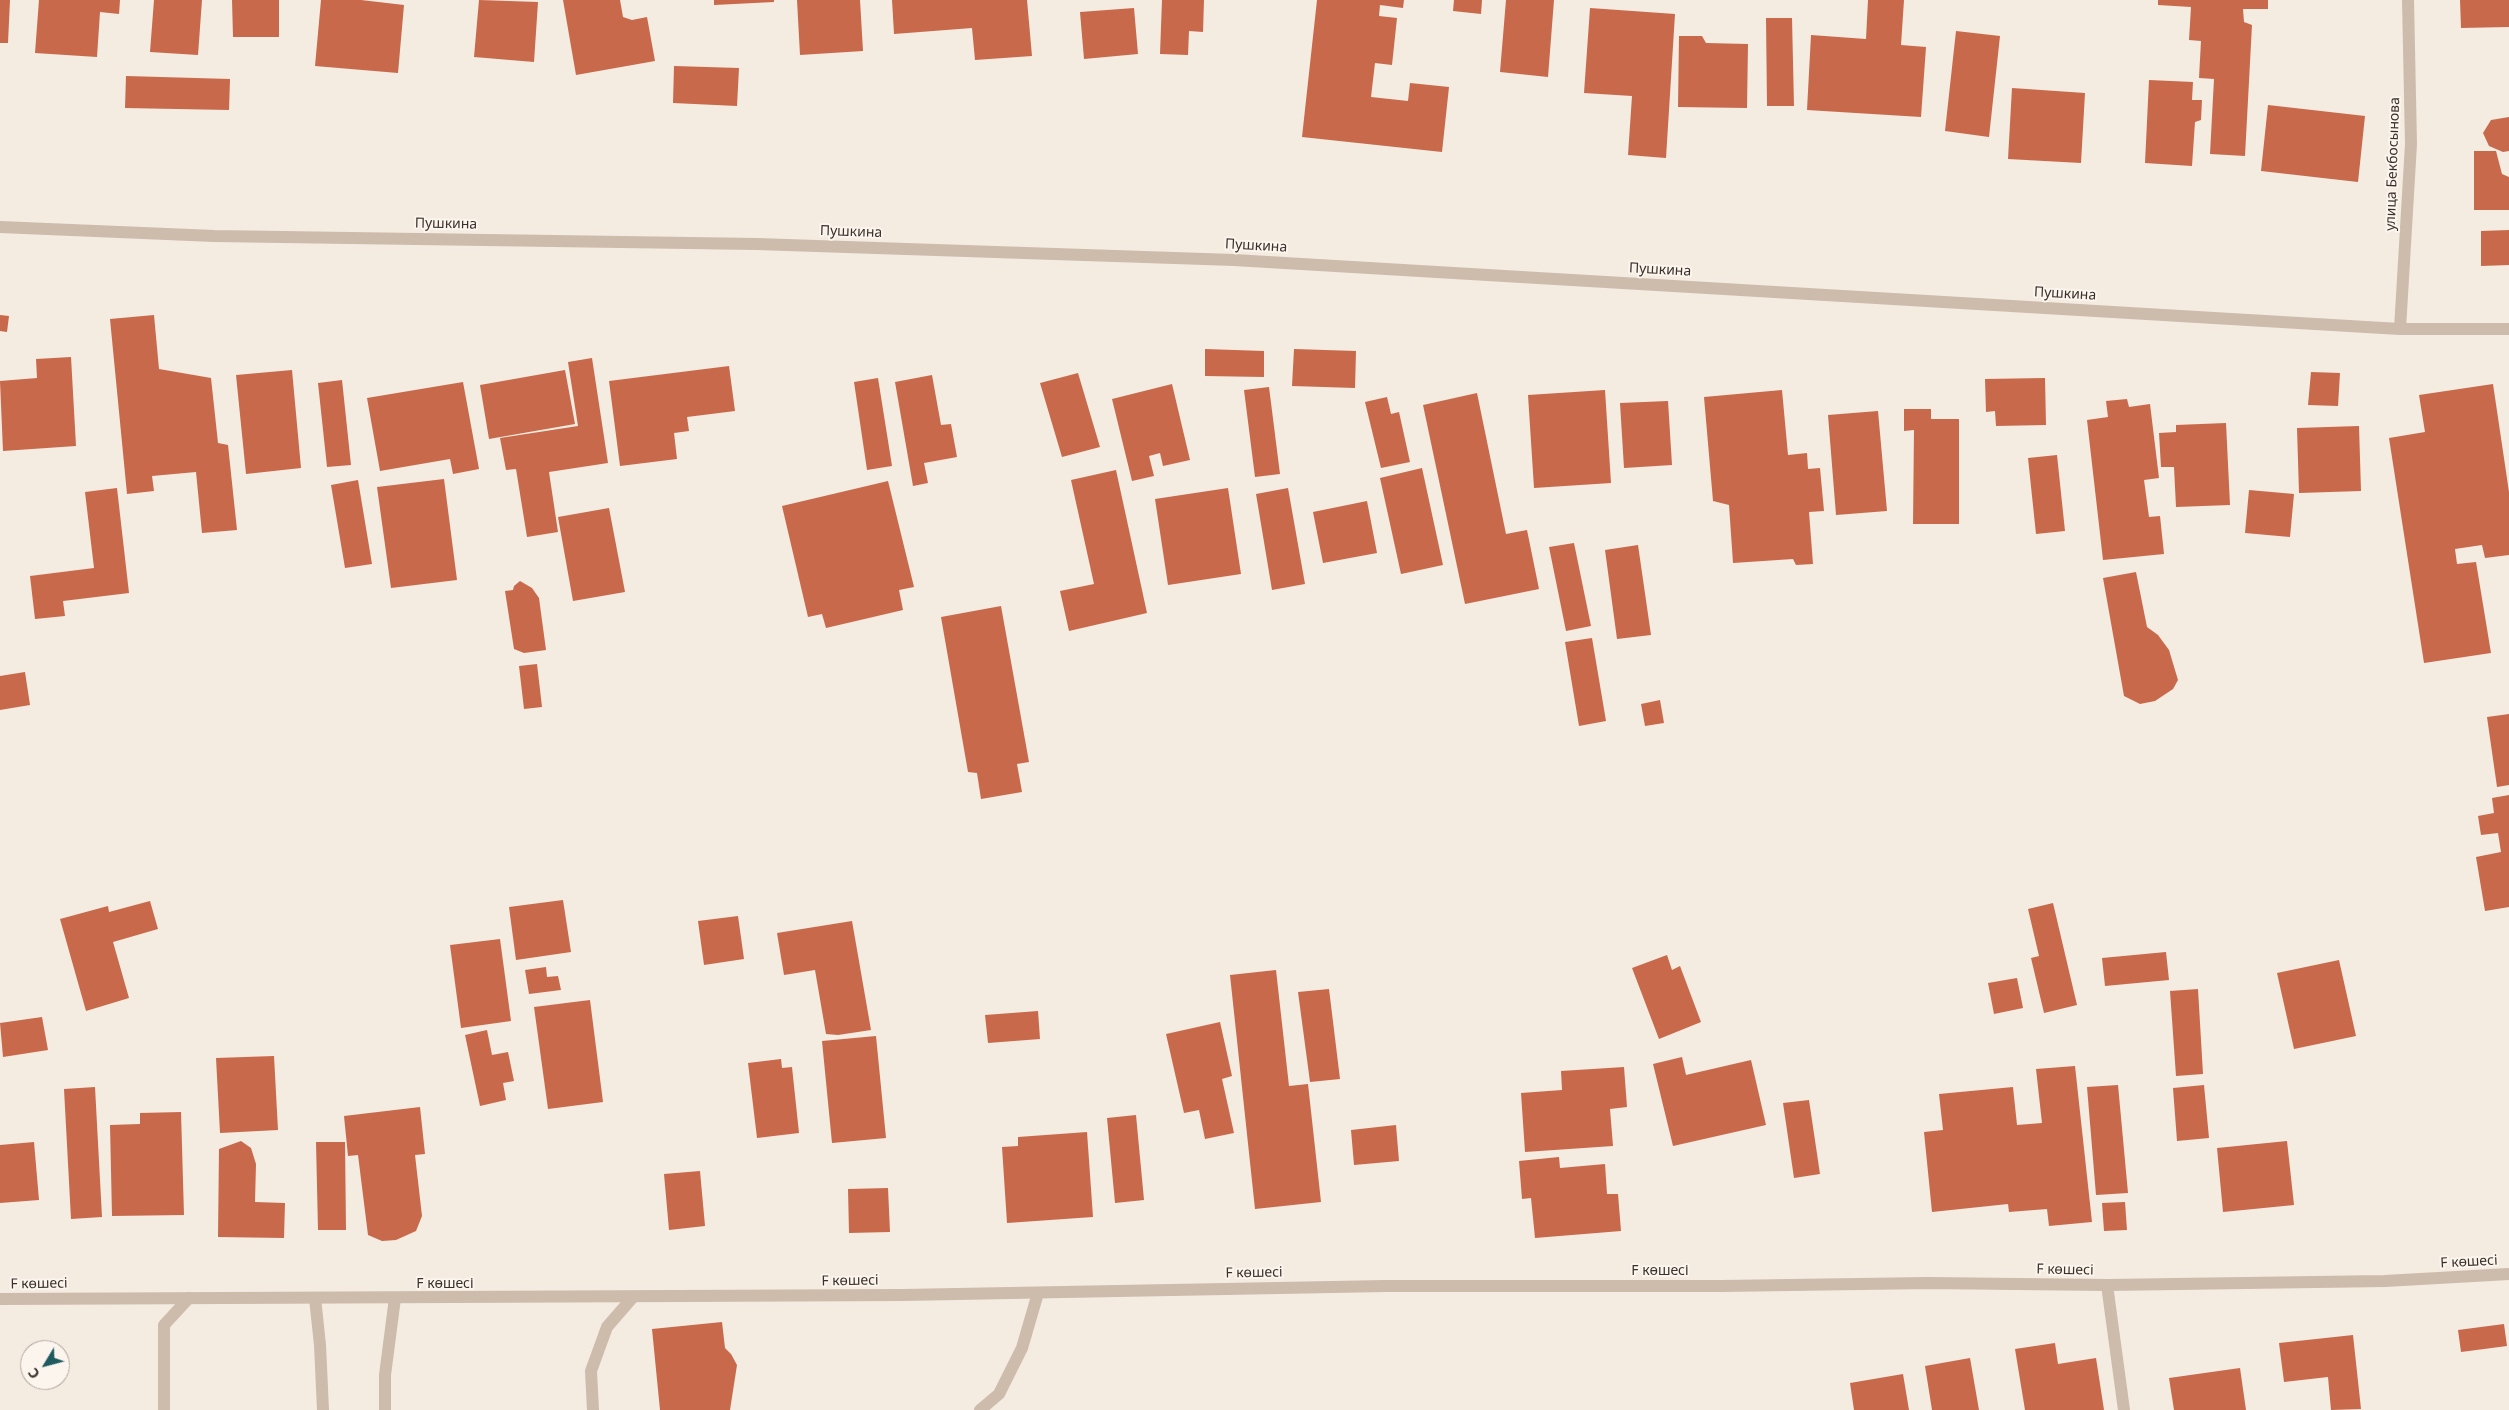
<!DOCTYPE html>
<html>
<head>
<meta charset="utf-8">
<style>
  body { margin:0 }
  #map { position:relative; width:2509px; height:1410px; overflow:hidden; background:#f4ebe1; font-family:"Noto Sans",sans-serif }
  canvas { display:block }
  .north { position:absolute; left:20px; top:1340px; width:50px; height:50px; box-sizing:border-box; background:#fbf5ee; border:1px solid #aea6a0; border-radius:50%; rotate:233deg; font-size:14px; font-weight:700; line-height:20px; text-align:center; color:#3b302b }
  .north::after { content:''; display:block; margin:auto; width:18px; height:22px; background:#1f5a5e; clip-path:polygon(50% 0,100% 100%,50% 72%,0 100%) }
</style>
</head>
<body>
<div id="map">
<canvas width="2509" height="1410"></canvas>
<div class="north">С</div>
</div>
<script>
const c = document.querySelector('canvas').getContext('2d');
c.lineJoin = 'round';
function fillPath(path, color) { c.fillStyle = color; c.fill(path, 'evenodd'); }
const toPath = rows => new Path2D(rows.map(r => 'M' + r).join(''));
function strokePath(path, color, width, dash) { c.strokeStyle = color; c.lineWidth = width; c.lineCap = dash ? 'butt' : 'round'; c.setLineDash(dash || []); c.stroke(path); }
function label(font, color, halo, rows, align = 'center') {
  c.font = font + ' "Noto Sans",sans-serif'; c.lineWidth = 4; c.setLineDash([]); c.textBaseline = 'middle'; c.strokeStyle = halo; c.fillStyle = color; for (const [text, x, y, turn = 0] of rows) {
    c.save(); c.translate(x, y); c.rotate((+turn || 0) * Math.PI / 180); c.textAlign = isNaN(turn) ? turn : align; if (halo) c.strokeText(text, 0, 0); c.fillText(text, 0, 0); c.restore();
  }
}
const building = toPath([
  [0,0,10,0,8,43,0,43],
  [39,0,120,0,119,14,100,12,97,57,35,53],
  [154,0,202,0,198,55,150,52],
  [232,0,279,0,279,37,233,37],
  [321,0,361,0,404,5,398,73,315,66],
  [479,0,538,2,534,62,474,57],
  [563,0,620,0,623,17,632,20,647,17,655,61,576,75],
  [714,0,774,0,774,2,714,5],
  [797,0,860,0,863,51,800,55],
  [892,0,1027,0,1032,56,975,60,972,28,894,34],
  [1162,0,1204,0,1203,32,1189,31,1188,55,1160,54],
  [1317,0,1404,0,1403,8,1380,5,1379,16,1397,18,1392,65,1375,63,1371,97,1408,101,1410,83,1449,87,1442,152,1302,137],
  [1454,0,1482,0,1481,14,1453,11],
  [1506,0,1554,0,1548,77,1500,72],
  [1868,0,1904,0,1901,45,1926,47,1921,117,1807,110,1811,35,1866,39],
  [2158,0,2268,0,2268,9,2243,9,2244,22,2252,25,2245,156,2210,154,2214,79,2199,78,2201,41,2189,40,2191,7,2158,5],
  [2460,0,2509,0,2509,27,2461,28],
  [1134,8,1138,54,1084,59,1080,12],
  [1590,8,1675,14,1666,158,1628,155,1632,96,1584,93],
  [1766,18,1792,18,1794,106,1767,106],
  [1956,31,2000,36,1989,137,1945,131],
  [1679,36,1702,36,1706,43,1748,44,1747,108,1678,107],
  [674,66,739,68,737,106,673,103],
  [126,76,230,79,229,110,125,108],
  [2149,80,2193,82,2192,100,2202,100,2201,120,2195,122,2192,166,2145,163],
  [2012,88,2085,93,2081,163,2008,159],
  [2268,105,2365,116,2358,182,2261,171],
  [2509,117,2509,151,2503,152,2489,146,2483,133,2491,120],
  [2474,151,2496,151,2502,174,2509,177,2509,210,2474,210],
  [2509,230,2509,265,2481,266,2481,231],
  [0,315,9,316,7,332,0,331],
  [154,315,159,369,211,378,218,443,228,445,237,530,202,533,196,472,152,476,154,491,127,494,110,319],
  [1205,349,1264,351,1264,377,1205,376],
  [1294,349,1356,351,1355,388,1292,386],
  [71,357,76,446,3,451,0,381,37,378,36,359],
  [592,358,608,463,549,472,558,532,527,537,516,469,506,470,500,438,578,426,568,362],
  [729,366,735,411,687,417,689,431,674,433,677,459,620,466,609,381],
  [292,370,301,468,246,474,236,375],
  [565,370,575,424,489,439,480,385],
  [2311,372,2340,373,2338,406,2308,405],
  [1078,373,1100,447,1062,457,1040,383],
  [932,375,941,425,951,424,957,457,924,463,928,483,913,486,895,382],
  [878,378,892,466,867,470,854,382],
  [2045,378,2046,425,1996,426,1995,411,1986,412,1985,379],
  [342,380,351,465,327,467,318,383],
  [463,382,479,469,453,474,450,459,380,471,367,398],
  [1172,384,1190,460,1163,466,1160,453,1149,456,1154,476,1132,481,1112,399],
  [2493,384,2509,492,2509,555,2485,558,2482,545,2455,549,2457,564,2476,562,2491,653,2424,663,2389,438,2425,432,2419,395],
  [1269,387,1280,474,1255,477,1244,390],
  [1605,390,1611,483,1534,488,1528,395],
  [1782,390,1788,455,1807,453,1808,469,1820,468,1824,511,1809,512,1813,564,1796,565,1793,559,1733,563,1729,505,1713,501,1704,397],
  [1477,393,1506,534,1527,530,1539,589,1465,604,1423,405],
  [1387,397,1391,414,1399,412,1410,462,1381,468,1365,402],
  [2127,399,2129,407,2150,404,2159,478,2144,480,2149,517,2160,516,2164,554,2103,560,2087,420,2108,417,2106,401],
  [1668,401,1672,465,1624,468,1620,403],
  [1904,409,1931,409,1931,419,1959,419,1959,524,1913,524,1914,430,1904,431],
  [1878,411,1887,511,1836,515,1828,415],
  [2226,423,2230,505,2176,507,2174,467,2161,467,2159,433,2176,432,2176,425],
  [2359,426,2361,491,2299,493,2297,428],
  [2057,455,2065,531,2036,534,2028,458],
  [1422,468,1443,565,1401,574,1380,478],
  [1116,470,1147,613,1069,631,1060,591,1094,584,1071,480],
  [444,479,457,580,391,588,377,487],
  [358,480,372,564,345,568,331,485],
  [888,481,914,587,899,590,903,610,826,628,822,614,808,617,782,506],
  [117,488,129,593,63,601,65,616,35,619,30,576,94,568,85,492],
  [1228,488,1241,574,1168,585,1155,499],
  [1288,488,1305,584,1272,590,1256,494],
  [2249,490,2294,494,2290,537,2245,533],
  [1367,501,1377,553,1323,563,1313,512],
  [609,508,625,592,573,601,558,517],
  [1574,543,1591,626,1566,631,1549,547],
  [1638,545,1651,635,1617,639,1605,550],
  [2136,572,2147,627,2158,635,2169,650,2178,680,2173,689,2155,701,2140,704,2124,696,2103,578],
  [520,581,532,588,539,598,546,650,524,653,514,649,505,591,513,590,514,586],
  [1001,606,1029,762,1017,764,1022,792,981,799,977,773,968,772,941,617],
  [1592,638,1606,721,1579,726,1565,642],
  [537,664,542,707,524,709,519,666],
  [25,672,30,705,0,710,0,676],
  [1660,700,1664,723,1645,726,1641,704],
  [2509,714,2509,785,2497,787,2487,717],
  [2509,795,2509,907,2485,911,2476,857,2501,852,2498,833,2481,835,2478,816,2494,813,2492,798],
  [563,900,571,952,516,960,509,907],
  [150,901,158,929,113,942,129,998,86,1011,60,919,108,906,109,912],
  [2053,903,2077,1005,2044,1013,2031,958,2039,956,2028,909],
  [738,916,744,959,704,965,698,921],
  [852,921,871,1030,838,1035,826,1034,815,970,784,975,777,933],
  [500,939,511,1021,461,1028,450,945],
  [2166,952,2169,980,2105,986,2102,958],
  [1667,955,1672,970,1680,966,1701,1022,1659,1039,1632,968],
  [2339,960,2356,1036,2294,1049,2277,973],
  [546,967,547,977,558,976,561,990,529,994,525,970],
  [1276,970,1289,1086,1308,1084,1321,1202,1255,1209,1230,975],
  [2017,978,2023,1008,1994,1014,1988,983],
  [1329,989,1340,1079,1310,1082,1298,992],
  [2198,989,2203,1074,2176,1076,2170,991],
  [590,1000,603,1102,548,1109,534,1007],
  [1038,1011,1040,1039,988,1043,985,1015],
  [42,1017,48,1050,3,1057,0,1023],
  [1220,1022,1232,1076,1222,1079,1234,1133,1205,1139,1199,1110,1184,1113,1166,1034],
  [487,1030,492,1055,508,1052,514,1081,503,1083,506,1100,480,1106,465,1035],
  [876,1036,886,1138,832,1143,822,1041],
  [274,1056,278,1130,220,1133,216,1058],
  [1682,1057,1686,1075,1751,1060,1766,1125,1673,1146,1653,1064],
  [781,1059,782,1068,792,1067,799,1133,757,1138,748,1063],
  [2075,1066,2092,1222,2049,1226,2047,1209,2009,1212,2008,1204,1932,1212,1924,1132,1943,1130,1939,1094,2013,1087,2017,1125,2042,1123,2036,1069],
  [1624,1067,1627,1107,1610,1109,1613,1146,1525,1152,1521,1093,1562,1090,1561,1071],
  [2118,1085,2128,1193,2096,1195,2087,1087],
  [2204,1085,2209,1138,2177,1141,2173,1088],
  [95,1087,102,1217,71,1219,64,1089],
  [1809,1100,1820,1174,1794,1178,1783,1103],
  [420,1107,425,1154,415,1155,422,1216,416,1231,396,1240,382,1241,368,1235,358,1155,348,1156,344,1116],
  [181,1112,184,1215,112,1216,110,1125,140,1124,140,1113],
  [1136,1115,1144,1200,1115,1203,1107,1118],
  [1396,1125,1399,1161,1354,1165,1351,1130],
  [1087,1132,1093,1217,1007,1223,1002,1147,1018,1146,1018,1137],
  [241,1141,251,1148,256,1164,255,1202,285,1203,284,1238,218,1237,219,1149],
  [2287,1141,2294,1205,2223,1212,2217,1148],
  [34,1142,39,1200,0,1203,0,1145],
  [316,1142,345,1142,346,1230,318,1230],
  [1559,1157,1560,1168,1605,1164,1607,1194,1618,1194,1621,1231,1535,1238,1531,1198,1522,1199,1519,1161],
  [700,1171,705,1226,669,1230,664,1174],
  [888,1188,890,1232,849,1233,848,1189],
  [2125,1202,2127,1230,2104,1231,2102,1203],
  [722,1322,725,1348,731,1354,737,1365,730,1410,660,1410,652,1329],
  [2504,1324,2507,1346,2461,1352,2458,1330],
  [2353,1335,2361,1409,2331,1410,2328,1377,2284,1382,2279,1343],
  [2055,1343,2058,1364,2096,1358,2104,1410,2025,1410,2015,1349],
  [1970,1358,1979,1410,1932,1410,1925,1366],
  [2240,1368,2246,1410,2174,1410,2169,1378],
  [1903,1374,1909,1410,1854,1410,1850,1383]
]);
const service = toPath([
  [315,1298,320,1345,323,1410],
  [164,1410,164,1325,189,1298],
  [385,1410,385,1375,395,1298],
  [593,1410,591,1371,607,1327,633,1297],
  [980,1410,999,1394,1022,1348,1038,1293]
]);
const minor = toPath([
  [2400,329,2411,144,2408,0],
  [2107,1285,2124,1410],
  [0,1299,903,1295,1386,1286,1722,1286,1928,1283,2107,1285,2385,1281,2509,1274]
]);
const tertiary = toPath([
  [0,227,214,236,757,244,1234,260,2400,329,2509,329]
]);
const streetNames = [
  ["улица Бекбосынова",2393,164,-88],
  ["Пушкина",446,224,1],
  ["Пушкина",851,232,2],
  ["Пушкина",1256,246,3],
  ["Пушкина",1660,270,3],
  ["Пушкина",2065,294,3],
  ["F көшесі",2469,1262,-3],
  ["F көшесі",2065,1270,1],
  ["F көшесі",1660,1271],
  ["F көшесі",1254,1273,-1],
  ["F көшесі",850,1281,-1],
  ["F көшесі",39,1284,-1],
  ["F көшесі",445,1284]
];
fillPath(building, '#c8694b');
strokePath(service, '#cdbbac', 12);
strokePath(minor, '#cdbbac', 12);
strokePath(tertiary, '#cdbbac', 12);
label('14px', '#3b302b', '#fbf5ee', streetNames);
</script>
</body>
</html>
